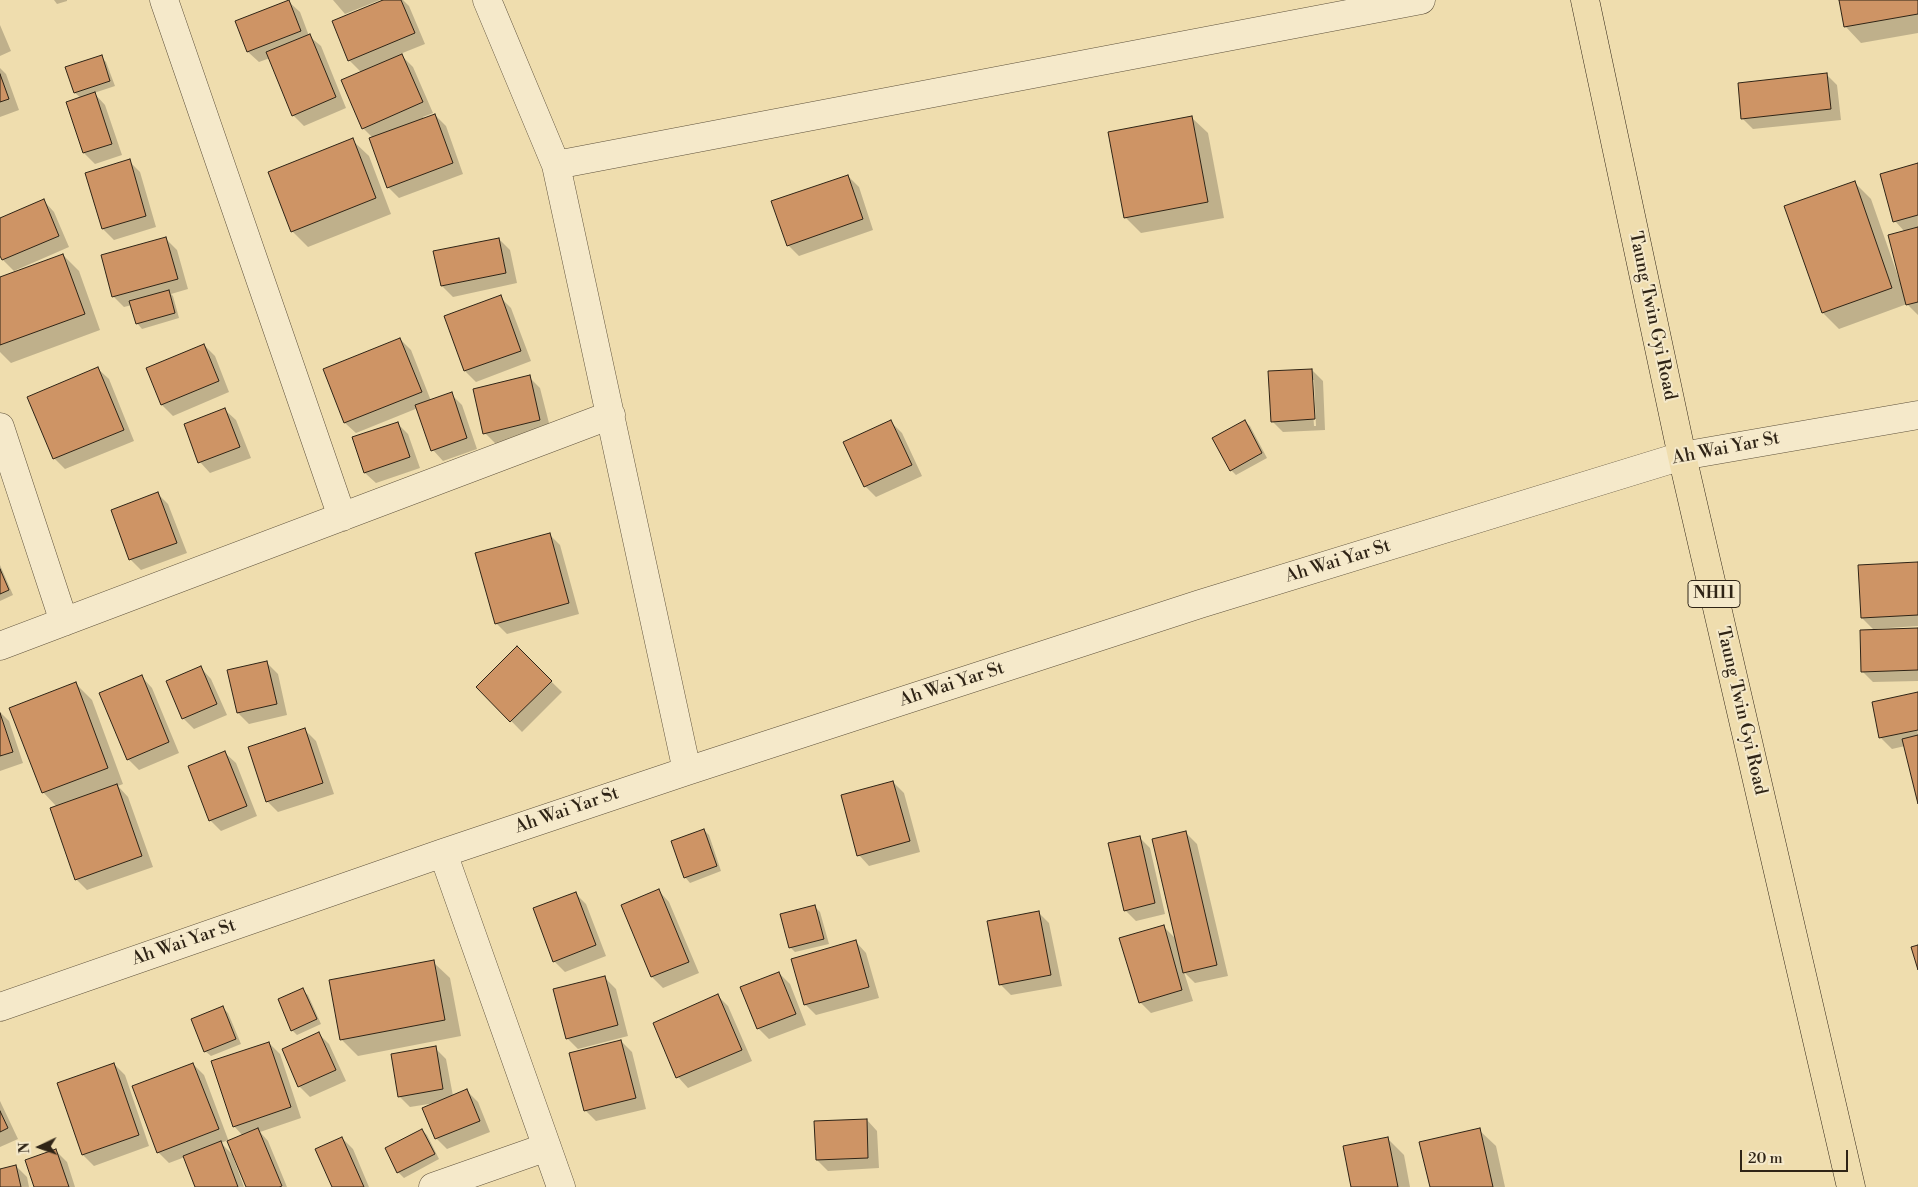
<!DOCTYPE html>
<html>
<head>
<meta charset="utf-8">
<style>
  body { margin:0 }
  #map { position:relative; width:1918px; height:1187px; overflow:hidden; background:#efddae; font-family:"Libre Bodoni",serif }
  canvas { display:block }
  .north { position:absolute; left:15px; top:1122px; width:50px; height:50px; -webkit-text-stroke:4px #f5e9ca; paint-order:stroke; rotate:267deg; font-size:14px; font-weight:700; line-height:20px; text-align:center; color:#2f2416 }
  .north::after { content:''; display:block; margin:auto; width:18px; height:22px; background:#2f2416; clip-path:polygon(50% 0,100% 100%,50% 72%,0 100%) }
  .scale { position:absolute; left:1740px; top:1150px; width:108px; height:22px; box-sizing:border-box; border:2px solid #2f2416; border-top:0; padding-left:6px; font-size:15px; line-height:18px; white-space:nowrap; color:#2f2416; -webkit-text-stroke:4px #f5e9ca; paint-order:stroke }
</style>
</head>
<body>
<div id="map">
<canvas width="1918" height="1187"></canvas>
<div class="north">N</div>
<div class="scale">20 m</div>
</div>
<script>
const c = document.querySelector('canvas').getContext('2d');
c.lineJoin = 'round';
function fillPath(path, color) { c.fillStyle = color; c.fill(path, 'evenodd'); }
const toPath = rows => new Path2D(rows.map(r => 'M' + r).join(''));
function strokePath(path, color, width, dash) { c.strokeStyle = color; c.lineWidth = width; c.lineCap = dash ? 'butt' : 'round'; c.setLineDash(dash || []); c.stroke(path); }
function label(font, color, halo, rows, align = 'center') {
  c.font = font + ' "Libre Bodoni",serif'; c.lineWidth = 4; c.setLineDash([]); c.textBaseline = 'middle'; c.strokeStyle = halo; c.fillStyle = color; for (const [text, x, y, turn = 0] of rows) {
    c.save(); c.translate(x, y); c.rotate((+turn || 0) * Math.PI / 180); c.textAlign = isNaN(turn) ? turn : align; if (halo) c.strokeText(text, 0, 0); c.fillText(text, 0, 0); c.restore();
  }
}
const shadow = toPath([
  [54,0,67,0,67,1,57,4],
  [333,0,380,0,345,14],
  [387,0,403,0,409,6,425,44,400,54,413,67,433,113,423,117,424,119,435,115,446,126,463,174,399,198,388,187,373,138,363,128,362,73,349,60],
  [1841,0,1918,0,1918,33,1861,43,1845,26],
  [289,2,300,12,309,36,321,46,346,108,304,126,293,115,270,58,259,62,248,52],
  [0,25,11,51,0,56],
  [101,57,106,62,115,86,94,93,105,105,122,155,95,164,84,153,68,102,81,98,75,93],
  [0,68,6,74,19,110,0,117],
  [1826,74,1837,85,1841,120,1753,129,1742,118],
  [1191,117,1208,133,1224,218,1141,233,1125,217],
  [352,140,369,156,391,214,308,247,292,231],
  [129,161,140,172,156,227,114,240,103,229],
  [1918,164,1918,315,1907,304,1839,329,1823,313,1855,183,1871,199,1899,279,1901,278,1905,232,1895,221],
  [848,176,859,187,873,230,799,256,788,245],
  [44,201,54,212,69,247,14,271,3,260,0,253,0,219],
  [166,239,177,250,188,289,171,294,173,296,179,318,142,329,137,323,132,305,124,307,113,296],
  [499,239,510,250,517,283,453,297,442,286],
  [63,255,79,271,100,330,11,363,0,352,0,278],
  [500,297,511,308,531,361,476,382,465,371,446,317],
  [400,339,411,350,431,401,451,394,462,405,477,449,443,461,433,450,418,408,356,433,345,423],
  [204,345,215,356,229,392,173,416,162,405,148,369],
  [98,369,109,379,134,441,65,469,54,458,29,397],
  [1312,370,1323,381,1325,430,1283,432,1272,421],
  [1311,380,1314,380,1316,426,1314,426],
  [529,377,540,388,551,431,496,444,485,433],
  [225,410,236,420,251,458,210,473,200,462],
  [1244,421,1250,426,1267,458,1236,475,1231,470],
  [891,422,902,433,922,476,876,497,865,486],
  [397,423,408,434,420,468,376,483,365,473,354,438],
  [157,493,168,504,187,553,141,570,130,559],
  [549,534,560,545,579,614,507,634,496,623],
  [1918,563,1918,626,1874,629,1874,630,1862,618],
  [0,565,13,595,0,601],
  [1918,630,1918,681,1873,682,1862,671],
  [517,648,562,692,522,732,478,687],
  [267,663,278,674,287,715,249,724,238,713],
  [201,668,211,679,227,715,194,729,183,718],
  [142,677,152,688,179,753,139,770,128,759],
  [75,683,92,700,123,784,118,786,128,797,153,867,87,890,76,879,57,807,43,792,11,709],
  [1918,693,1918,799,1905,746,1892,749,1881,738,1873,703],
  [0,712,9,721,23,763,0,771],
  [305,730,316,741,334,794,278,812,267,801],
  [225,753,236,763,257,816,221,831,210,820],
  [893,782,904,793,920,852,869,866,859,855],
  [704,830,709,835,721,871,690,883,685,877],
  [1186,833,1197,844,1228,976,1195,983,1184,972,1193,1001,1151,1013,1140,1002,1163,926,1177,940],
  [1139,837,1150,848,1165,914,1136,921,1125,910],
  [659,891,669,902,699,973,663,988,652,977,623,906],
  [576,894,586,904,606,956,565,972,554,961],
  [815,907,820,912,829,944,795,952,790,947],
  [1038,912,1049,923,1062,986,1011,995,1000,984],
  [856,942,866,953,879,998,816,1015,805,1004],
  [433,962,450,978,461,1036,358,1056,342,1040],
  [779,973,790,984,806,1025,769,1039,758,1028],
  [605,978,616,989,628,1036,578,1049,567,1038],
  [302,990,308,995,321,1024,297,1035,292,1030],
  [718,996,728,1006,752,1061,688,1088,678,1077],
  [222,1007,228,1013,241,1044,211,1056,205,1051],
  [318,1033,329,1044,346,1081,310,1097,299,1086],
  [621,1041,632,1052,646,1109,596,1121,585,1110],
  [269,1043,280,1054,301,1118,260,1132,268,1141,287,1187,248,1187,228,1140,221,1143,232,1154,244,1187,196,1187,185,1157,169,1163,158,1152,193,1064,204,1075,229,1142,243,1136,234,1126],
  [435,1048,446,1059,453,1096,467,1091,478,1102,490,1132,447,1149,436,1138,424,1108,435,1103,410,1107,399,1096],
  [114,1064,125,1075,149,1146,94,1166,83,1155,58,1084],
  [0,1101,18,1139,0,1147],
  [867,1120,877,1131,879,1168,828,1171,817,1160],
  [422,1130,427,1135,439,1159,404,1178,398,1172,386,1149],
  [1479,1130,1496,1146,1505,1187,1431,1187],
  [342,1138,353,1149,369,1187,333,1187],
  [1388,1139,1404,1155,1410,1187,1353,1187],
  [56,1151,67,1162,75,1187,35,1187],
  [16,1166,27,1177,29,1187,0,1187,0,1171]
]);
const building = toPath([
  [289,0,301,31,247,52,235,21,289,0],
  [383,0,401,0,415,33,348,61,332,21,383,0],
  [1839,0,1918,0,1918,14,1844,27,1839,0],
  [310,34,336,97,292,116,266,52,310,34],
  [402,54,423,102,362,129,341,80,402,54],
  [102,55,110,81,74,93,65,67,102,55],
  [1827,73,1831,109,1741,119,1738,83,1827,73],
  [0,74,9,99,0,102,0,74],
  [95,92,112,144,83,153,66,102,95,92],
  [435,114,453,163,387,188,369,138,435,114],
  [1192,116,1208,202,1124,218,1108,132,1192,116],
  [353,138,376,198,291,232,268,172,353,138],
  [130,159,146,216,102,229,85,173,130,159],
  [1918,163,1918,215,1893,222,1880,174,1918,163],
  [848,175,863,219,787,246,771,201,848,175],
  [1855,181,1892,288,1822,313,1784,206,1855,181],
  [44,199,59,236,2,260,0,256,0,218,44,199],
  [1918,227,1918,302,1906,305,1888,235,1918,227],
  [166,237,178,279,112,297,101,255,166,237],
  [499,238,506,273,441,286,433,251,499,238],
  [63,254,85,314,0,345,0,277,63,254],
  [169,290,175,313,136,324,129,301,169,290],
  [501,295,521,351,464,371,444,316,501,295],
  [400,338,422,392,344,423,323,369,400,338],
  [204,344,219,381,161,405,146,368,204,344],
  [98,367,124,430,53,459,27,397,98,367],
  [1312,369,1315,419,1271,422,1268,371,1312,369],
  [530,375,540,420,483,434,473,389,530,375],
  [452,392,467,438,431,451,415,405,452,392],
  [225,408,240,447,198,463,184,424,225,408],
  [891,420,912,465,864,487,843,442,891,420],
  [1245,420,1262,453,1230,471,1212,438,1245,420],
  [398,422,410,457,364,473,352,437,398,422],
  [158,492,177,543,129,560,111,510,158,492],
  [550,533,569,603,495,624,475,553,550,533],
  [1918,562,1918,615,1861,618,1858,565,1918,562],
  [0,569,9,590,0,594,0,569],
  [1918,628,1918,670,1861,672,1860,630,1918,628],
  [517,646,552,681,510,722,476,687,517,646],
  [267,661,277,704,237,713,227,670,267,661],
  [201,666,217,704,182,719,166,681,201,666],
  [142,675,169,742,127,760,99,693,142,675],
  [76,682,108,768,42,793,9,708,76,682],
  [1918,692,1918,730,1879,738,1872,702,1918,692],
  [0,713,13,752,0,756,0,713],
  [305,728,323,783,266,802,248,747,305,728],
  [1918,735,1918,804,1902,739,1918,735],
  [225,751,247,806,209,821,188,766,225,751],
  [893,781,910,841,857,856,841,795,893,781],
  [117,784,142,856,75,880,50,808,117,784],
  [704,829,717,866,684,878,671,841,704,829],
  [1186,831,1217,965,1183,973,1152,839,1186,831],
  [1140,836,1155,903,1124,911,1108,843,1140,836],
  [659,889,689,962,651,977,621,905,659,889],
  [576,892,596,945,553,962,533,908,576,892],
  [815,905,824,939,789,948,780,914,815,905],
  [1039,911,1051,975,999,985,987,921,1039,911],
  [1164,925,1182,990,1139,1003,1119,938,1164,925],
  [856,940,869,987,804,1005,791,959,856,940],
  [1918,945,1918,970,1911,947,1918,945],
  [434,960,445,1020,340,1040,329,980,434,960],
  [779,972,796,1014,757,1029,740,987,779,972],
  [605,976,618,1025,566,1039,553,989,605,976],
  [303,988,317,1019,291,1031,278,999,303,988],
  [718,994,742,1050,676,1078,653,1023,718,994],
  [223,1006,236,1039,204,1052,191,1019,223,1006],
  [319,1032,336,1070,298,1087,282,1049,319,1032],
  [621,1040,636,1098,584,1111,569,1053,621,1040],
  [269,1042,291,1107,233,1127,211,1061,269,1042],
  [436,1046,443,1089,398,1097,391,1054,436,1046],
  [114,1063,139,1135,82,1155,57,1083,114,1063],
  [193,1063,219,1129,157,1153,132,1086,193,1063],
  [467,1089,480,1121,435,1139,422,1108,467,1089],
  [0,1111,8,1128,0,1132,0,1111],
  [867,1119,868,1158,816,1160,814,1121,867,1119],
  [258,1128,282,1186,279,1187,246,1187,227,1141,258,1128],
  [1480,1128,1493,1187,1430,1187,1419,1142,1480,1128],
  [422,1129,435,1154,397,1173,385,1148,422,1129],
  [342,1137,364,1187,332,1187,315,1149,342,1137],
  [1388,1137,1398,1187,1351,1187,1343,1146,1388,1137],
  [221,1141,238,1187,195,1187,183,1156,221,1141],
  [56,1149,69,1187,34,1187,25,1160,56,1149],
  [16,1165,21,1187,0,1187,0,1169,16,1165]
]);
const minor = toPath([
  [164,0,342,517],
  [487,0,556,165,687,771],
  [556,165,1421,0],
  [0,427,64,622],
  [0,646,611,415],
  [443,853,561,1187],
  [0,1007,443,853,687,771,1200,604,1682,456,1918,415],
  [433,1187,547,1147]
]);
const highway = toPath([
  [1585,0,1682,456,1851,1187]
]);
const shields = [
  [1714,594,52]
];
const shieldNames = [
  ["NH11",1714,594]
];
const streetNames = [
  ["Taung Twin Gyi Road",1652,316,78],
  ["Ah Wai Yar St",1726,449,-11],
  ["Ah Wai Yar St",1338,562,-17],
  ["Ah Wai Yar St",952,685,-18],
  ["Taung Twin Gyi Road",1741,711,77],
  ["Ah Wai Yar St",567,811,-19],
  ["Ah Wai Yar St",184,943,-19]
];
fillPath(shadow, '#0003');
fillPath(building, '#ce9465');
strokePath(building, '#2f2416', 1);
strokePath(minor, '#5f523c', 29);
strokePath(highway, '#2f2416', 29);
strokePath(minor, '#f5e9ca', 28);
strokePath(highway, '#efddae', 28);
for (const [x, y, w] of shields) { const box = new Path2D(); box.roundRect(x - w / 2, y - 13.5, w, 27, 4); c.fillStyle = '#f5e9ca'; c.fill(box); strokePath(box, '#2f2416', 1); }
label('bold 16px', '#2f2416', null, shieldNames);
label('18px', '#2f2416', '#f5e9ca', streetNames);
</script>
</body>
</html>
